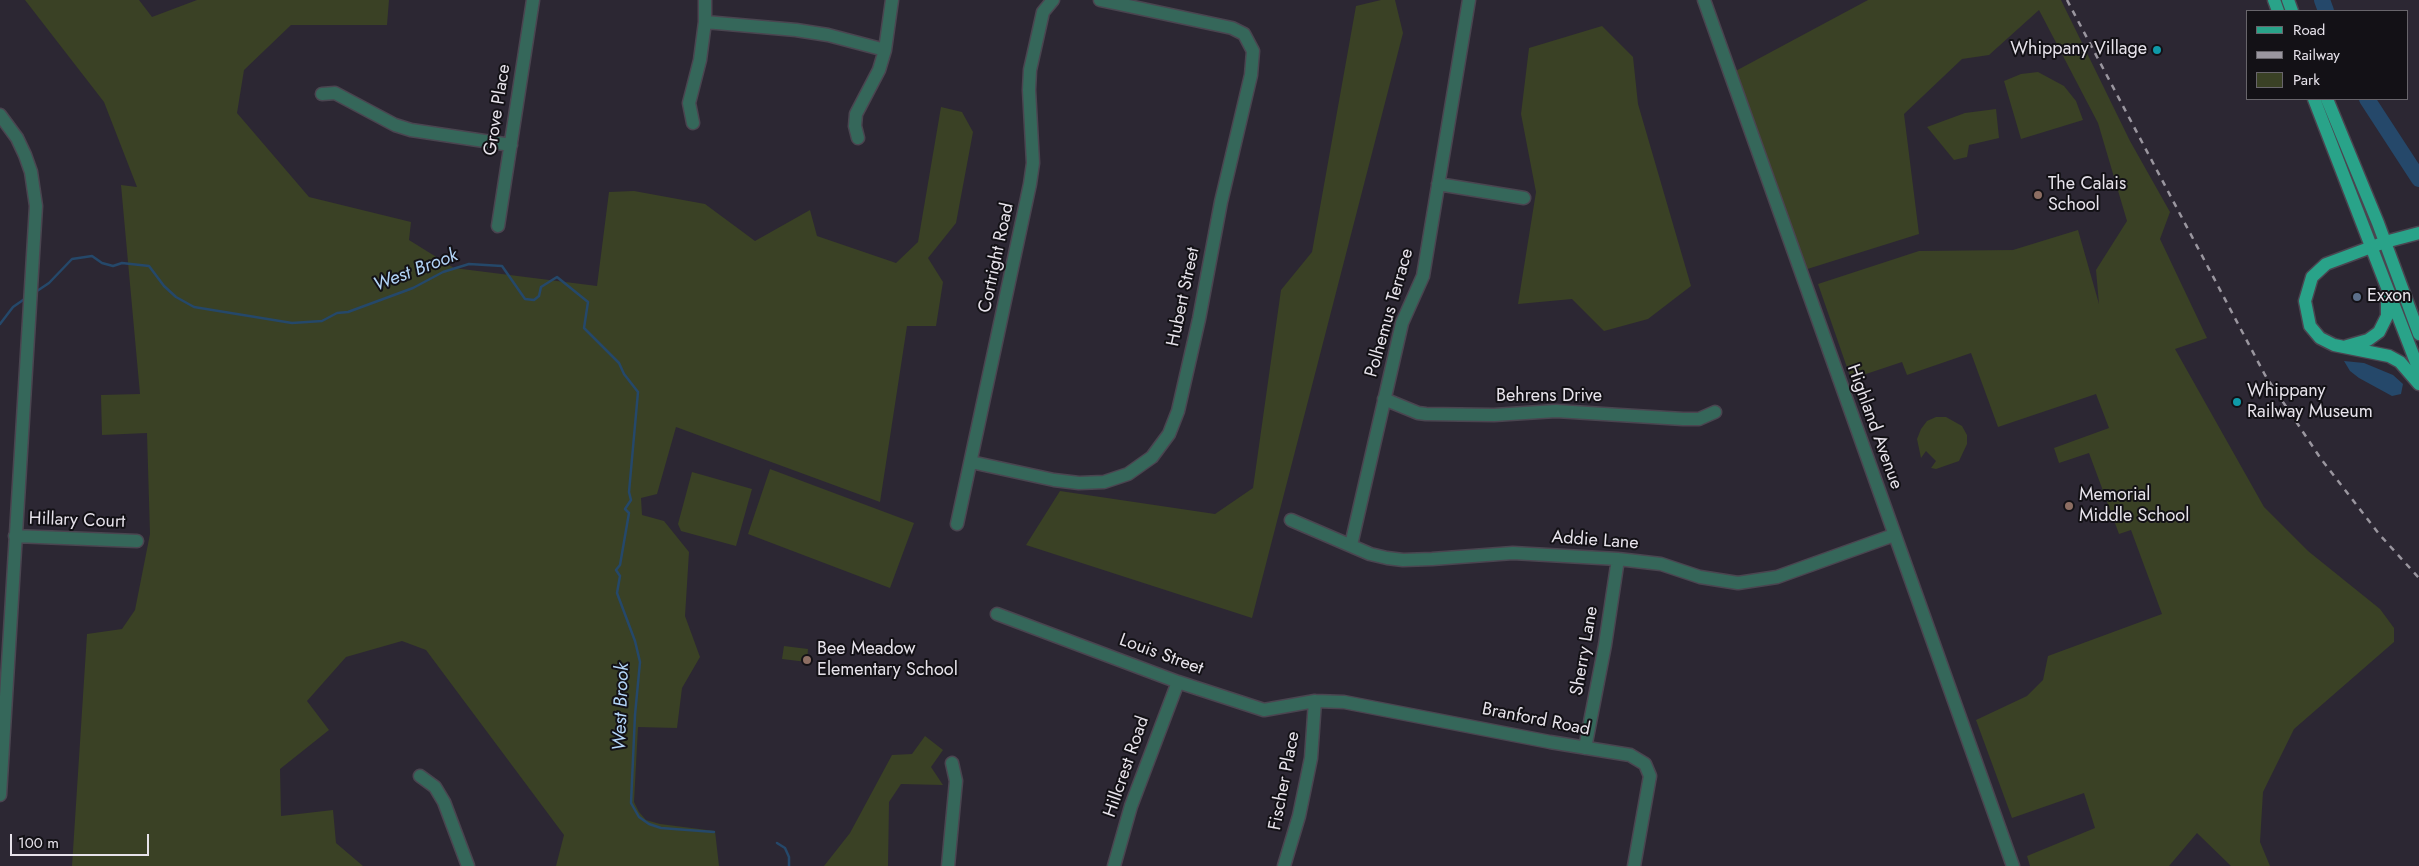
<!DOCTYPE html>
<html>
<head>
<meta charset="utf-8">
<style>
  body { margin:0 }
  #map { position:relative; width:2419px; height:866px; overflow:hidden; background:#2c2733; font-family:Jost,sans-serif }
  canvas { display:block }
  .legend { position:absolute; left:2246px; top:10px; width:162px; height:90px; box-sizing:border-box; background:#131116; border:1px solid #68656b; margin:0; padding:6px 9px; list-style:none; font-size:15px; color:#e7e3eb }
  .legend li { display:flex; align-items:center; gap:10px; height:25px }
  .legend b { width:25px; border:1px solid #68656b }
  .scale { position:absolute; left:10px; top:834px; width:139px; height:22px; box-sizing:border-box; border:2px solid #e7e3eb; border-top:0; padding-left:6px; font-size:15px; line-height:18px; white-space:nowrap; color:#e7e3eb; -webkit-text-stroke:4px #131116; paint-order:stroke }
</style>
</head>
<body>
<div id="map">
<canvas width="2419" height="866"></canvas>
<ul class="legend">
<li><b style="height:6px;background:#29a389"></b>Road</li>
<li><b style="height:6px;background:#9a969f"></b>Railway</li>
<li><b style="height:14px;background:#3a4125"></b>Park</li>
</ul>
<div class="scale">100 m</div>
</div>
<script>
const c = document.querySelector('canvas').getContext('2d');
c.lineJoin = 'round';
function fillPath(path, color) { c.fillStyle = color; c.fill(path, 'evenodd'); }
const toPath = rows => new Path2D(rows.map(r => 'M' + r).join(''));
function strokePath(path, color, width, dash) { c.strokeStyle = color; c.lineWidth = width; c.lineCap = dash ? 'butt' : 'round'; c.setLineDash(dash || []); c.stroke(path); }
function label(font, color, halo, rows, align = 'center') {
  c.font = font + ' Jost,sans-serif'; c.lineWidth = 4; c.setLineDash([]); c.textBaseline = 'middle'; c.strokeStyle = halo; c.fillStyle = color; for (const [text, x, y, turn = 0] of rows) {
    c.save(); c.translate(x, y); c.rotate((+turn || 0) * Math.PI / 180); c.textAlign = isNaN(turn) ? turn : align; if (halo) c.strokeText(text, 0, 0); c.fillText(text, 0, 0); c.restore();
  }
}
const green = toPath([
  [25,0,139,0,152,17,197,0,389,0,387,25,291,25,244,70,237,113,309,197,411,222,409,240,454,268,597,286,609,192,634,191,705,204,755,241,810,210,817,236,896,263,918,242,941,107,962,112,973,132,956,223,928,258,943,282,936,326,907,326,880,502,676,427,657,494,641,498,642,515,664,521,689,552,685,616,700,657,682,688,677,728,638,727,634,802,639,812,646,820,660,824,715,831,719,866,556,866,564,835,426,650,402,641,346,657,307,701,329,730,280,769,281,816,333,810,336,843,363,866,72,866,87,634,122,629,135,610,150,534,147,433,102,435,101,395,140,394,121,185,137,187,104,102],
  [1381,0,1395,0,1403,33,1252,618,1026,545,1060,491,1215,514,1253,488,1281,290,1312,252,1356,6],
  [1868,0,2061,0,2130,141,2170,212,2160,239,2207,338,2175,349,2264,507,2308,551,2380,609,2394,628,2394,642,2294,729,2263,792,2260,842,2270,866,2231,866,2197,833,2169,866,2030,866,2027,856,2095,828,2084,793,2012,818,1976,720,2027,696,2043,680,2048,656,2162,614,2131,530,2119,534,2089,453,2059,463,2054,448,2109,428,2096,394,1998,427,1971,353,1907,375,1902,362,1851,379,1818,284,1919,251,2013,250,2078,230,2099,304,2096,270,2127,221,2098,123,2039,10,1989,55,1962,59,1904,114,1919,234,1801,271,1730,74],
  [1602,26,1633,57,1638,104,1691,286,1648,319,1604,331,1572,299,1518,304,1536,192,1521,114,1529,48],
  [2038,72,2064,86,2076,101,2083,120,2021,139,2004,81,2021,74],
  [1996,109,1999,138,1969,145,1967,157,1954,160,1927,127,1965,113],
  [1936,417,1946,417,1962,426,1967,435,1967,444,1959,461,1936,469,1931,468,1936,461,1926,451,1921,458,1917,439,1921,429,1927,421],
  [770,469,914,523,890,588,748,534],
  [692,472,752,489,736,546,681,531,678,524],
  [784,646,808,649,807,662,782,659],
  [925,736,943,750,931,767,943,785,901,784,889,802,888,866,781,866,824,866,850,833,892,755,912,754]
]);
const water = toPath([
  [2344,361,2364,363,2393,375,2403,384,2401,394,2392,396,2359,378,2350,371]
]);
const stream = toPath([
  [34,293,49,283,72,259,92,256,102,263,113,266,122,263,149,266,164,286,176,297,194,307,292,323,322,321,337,313,348,312,413,288,443,272,469,264,502,266,525,299,534,300,539,296,541,287,557,277,588,302,584,328,619,363,624,374,638,392,629,492,631,500,625,509,629,513,620,565,616,570,620,576,617,593,635,641,640,662,635,715,631,803,639,817,649,824,661,828,714,832],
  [0,324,13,307,26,298],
  [777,843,785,848,789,857,789,866]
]);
const river = toPath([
  [2322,0,2326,11],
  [2367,99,2419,179]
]);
const minor = toPath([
  [705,0,705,22],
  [1704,0,2013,866],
  [322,94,335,93,395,125,411,130,511,145],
  [0,115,17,138,25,155,31,172,36,206,0,795],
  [693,123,689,103,700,60,705,22,796,30,828,35,885,50],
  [858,138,855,126,856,114,879,70,885,50,892,0],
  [1438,184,1524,198],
  [498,226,533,0],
  [1384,399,1418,413,1426,414,1494,415,1556,411,1683,419,1699,419,1715,412],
  [971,462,1054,480,1079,483,1104,482,1128,474,1152,457,1169,434,1178,411,1199,319,1221,202,1251,75,1253,51,1244,34,1232,28,1100,0],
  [1291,520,1370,554,1387,558,1403,560,1432,559,1513,553,1618,559,1661,564,1700,577,1738,583,1777,577,1894,535],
  [957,524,1030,184,1033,163,1029,90,1030,70,1043,12,1053,0],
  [15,536,137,541],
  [1351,545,1402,323,1423,276,1469,0],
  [997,614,1178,682,1264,710,1315,701,1344,702,1550,742,1630,755,1645,764,1650,776,1634,866],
  [1585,748,1605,645,1618,559],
  [420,776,435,787,444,802,468,866],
  [948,866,956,781,952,763],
  [1114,866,1131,806,1178,682],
  [1284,866,1299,816,1311,758,1315,701]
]);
const major = toPath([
  [2274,0,2278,11],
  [2288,0,2292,11],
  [2314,99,2419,370],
  [2327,99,2378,223,2419,334],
  [2419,233,2385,242,2326,264,2312,277,2305,301,2310,326,2320,338,2334,345,2389,356,2400,362,2419,384],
  [2347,346,2368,340,2379,332,2387,316,2387,295]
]);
const rail = toPath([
  [2067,0,2265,375,2321,459,2379,534,2419,578]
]);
const markers = [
  [2157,50,5,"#0f9aa8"],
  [2038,195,5,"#8d6e63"],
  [2357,297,5,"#5c6f8a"],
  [2237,402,5,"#0f9aa8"],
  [2069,506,5,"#8d6e63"],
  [807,660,5,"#8d6e63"]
];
const poiNames = [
  ["Whippany Village",2147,50,"right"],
  ["The Calais",2048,185],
  ["School",2048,206],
  ["Exxon",2367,297],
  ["Whippany",2247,392],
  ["Railway Museum",2247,413],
  ["Memorial",2079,496],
  ["Middle School",2079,517],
  ["Bee Meadow",817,650],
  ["Elementary School",817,671]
];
const streetNames = [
  ["Grove Place",498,110,-81],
  ["Cortright Road",997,258,-78],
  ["Hubert Street",1184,297,-78],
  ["Polhemus Terrace",1390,313,-74],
  ["Behrens Drive",1549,397],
  ["Highland Avenue",1874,427,70],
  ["Hillary Court",77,521,2],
  ["Addie Lane",1595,541,4],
  ["Sherry Lane",1585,651,-80],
  ["Louis Street",1161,655,20],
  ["Branford Road",1536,720,11],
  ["Hillcrest Road",1127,767,-71],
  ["Fischer Place",1285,781,-79]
];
const waterNames = [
  ["West Brook",416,271,-21],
  ["West Brook",622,707,-88]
];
fillPath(green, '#3a4125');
fillPath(water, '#25486a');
strokePath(stream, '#25486a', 2.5);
strokePath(river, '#25486a', 16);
strokePath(minor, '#4a4550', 15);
strokePath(major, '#4a4550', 15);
strokePath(minor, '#35675a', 12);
strokePath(major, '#29a389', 12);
strokePath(rail, '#9a969f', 2.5, [6, 6]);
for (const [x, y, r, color] of markers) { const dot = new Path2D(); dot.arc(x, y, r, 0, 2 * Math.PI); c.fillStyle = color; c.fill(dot); strokePath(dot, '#131116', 2); }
label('18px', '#e7e3eb', '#131116', poiNames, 'left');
label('18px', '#e7e3eb', '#131116', streetNames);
label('italic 19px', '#b3d5f8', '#131116', waterNames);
</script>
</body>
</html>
